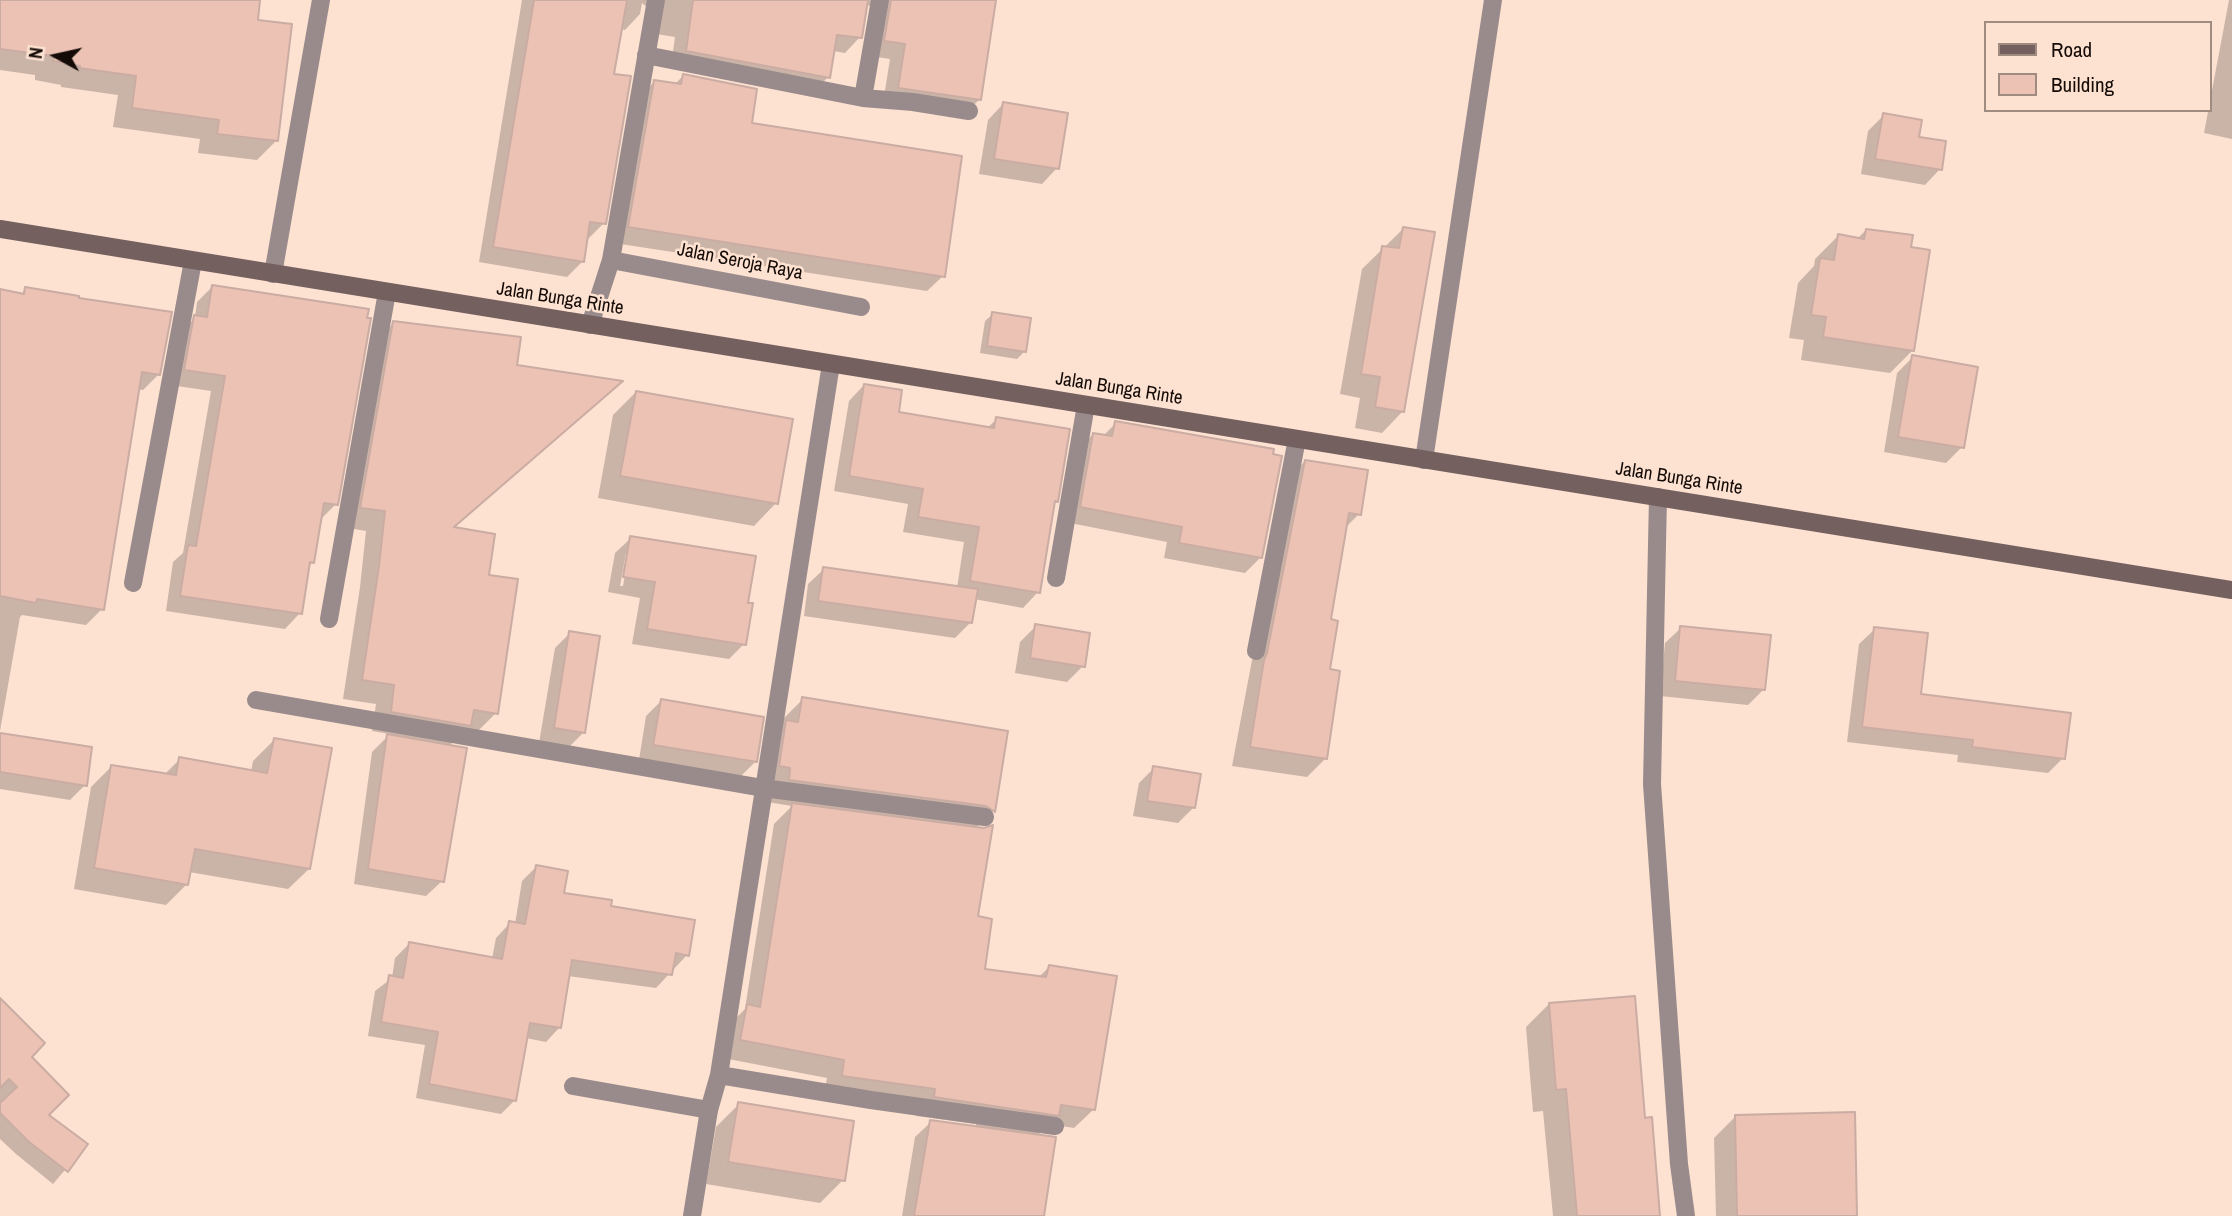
<!DOCTYPE html>
<html>
<head>
<meta charset="utf-8">
<style>
  body { margin:0 }
  #map { position:relative; width:2232px; height:1216px; overflow:hidden; background:#fde1d1; font-family:"Archivo Narrow",sans-serif }
  canvas { display:block }
  .legend { position:absolute; left:1984px; top:21px; width:228px; height:91px; box-sizing:border-box; background:#fde1d1; border:2px solid #a08b80; margin:0; padding:9px 12px; list-style:none; font-size:21px; color:#140b07 }
  .legend li { display:flex; align-items:center; gap:14px; height:35px }
  .legend b { width:35px; border:2px solid #a08b80 }
  .north { position:absolute; left:21px; top:21px; width:70px; height:70px; -webkit-text-stroke:5px #fde1d1; paint-order:stroke; rotate:278deg; font-size:19px; font-weight:700; line-height:28px; text-align:center; color:#140b07 }
  .north::after { content:''; display:block; margin:auto; width:24px; height:32px; background:#140b07; clip-path:polygon(50% 0,100% 100%,50% 72%,0 100%) }
</style>
</head>
<body>
<div id="map">
<canvas width="2232" height="1216"></canvas>
<ul class="legend">
<li><b style="height:9px;background:#73605f"></b>Road</li>
<li><b style="height:19px;background:#ecc2b5"></b>Building</li>
</ul>
<div class="north">N</div>
</div>
<script>
const c = document.querySelector('canvas').getContext('2d');
c.lineJoin = 'round';
function fillPath(path, color) { c.fillStyle = color; c.fill(path, 'evenodd'); }
const toPath = rows => new Path2D(rows.map(r => 'M' + r).join(''));
function strokePath(path, color, width, dash) { c.strokeStyle = color; c.lineWidth = width; c.lineCap = dash ? 'butt' : 'round'; c.setLineDash(dash || []); c.stroke(path); }
function label(font, color, halo, rows, align = 'center') {
  c.font = font + ' "Archivo Narrow",sans-serif'; c.lineWidth = 5; c.setLineDash([]); c.textBaseline = 'middle'; c.strokeStyle = halo; c.fillStyle = color; for (const [text, x, y, turn = 0] of rows) {
    c.save(); c.translate(x, y); c.rotate((+turn || 0) * Math.PI / 180); c.textAlign = isNaN(turn) ? turn : align; if (halo) c.strokeText(text, 0, 0); c.fillText(text, 0, 0); c.restore();
  }
}
const shadow = toPath([
  [0,0,236,0,256,22,276,141,257,160,198,153,200,139,113,127,118,95,61,87,61,85,35,80,35,75,0,70],
  [522,0,994,0,979,100,963,115,883,103,890,59,870,56,875,11,866,3,860,37,845,53,833,51,828,77,813,93,671,66,675,37,650,33,652,11,642,3,640,14,625,30,620,29,612,75,604,223,588,239,586,238,582,262,567,277,479,262],
  [2229,0,2232,0,2232,139,2204,133],
  [683,76,750,125,943,276,927,291,614,243,639,97,654,82,674,85],
  [1003,104,1057,168,1042,184,979,174,988,120],
  [1884,115,1917,138,1940,169,1925,185,1861,174,1868,131],
  [1403,229,1403,411,1382,433,1355,428,1360,398,1340,394,1362,269],
  [1866,230,1909,249,1913,350,1890,373,1801,360,1804,340,1789,338,1798,283,1814,266,1815,259,1838,236,1857,239],
  [212,287,365,319,336,504,321,519,313,562,307,568,300,613,285,629,166,611,173,562,183,553,211,391,170,385,180,333,195,318,197,302],
  [26,289,159,374,143,390,137,389,102,609,86,625,22,615,20,617,0,731,0,291,20,295],
  [993,314,1024,352,1017,359,980,353,985,321],
  [394,323,515,366,620,382,453,529,487,576,496,713,476,733,464,731,448,747,442,881,426,896,354,884,372,752,390,734,372,731,376,704,343,699,360,587,366,531,342,527,374,342],
  [1913,357,1962,447,1946,463,1884,452,1897,373],
  [864,385,897,413,987,428,997,419,1056,501,1052,505,1038,592,1023,608,974,599,971,622,955,638,804,616,808,584,824,569,957,588,964,542,903,532,908,504,834,491,849,401],
  [636,392,776,503,754,526,598,498,613,415],
  [1116,423,1261,557,1245,573,1164,558,1167,542,1065,522,1078,450,1093,434,1103,436],
  [1305,461,1359,514,1344,529,1329,621,1326,758,1307,777,1232,766,1286,480],
  [631,538,746,604,744,644,729,659,632,644,640,598,608,592,615,553],
  [626,553,629,553,623,586,620,586],
  [1036,626,1083,666,1067,682,1015,673,1020,642],
  [1681,628,1763,690,1748,705,1660,696,1665,643],
  [1875,629,1919,696,2063,758,2048,773,1957,762,1958,755,1847,742,1859,644],
  [570,633,584,732,568,748,539,743,555,648],
  [803,699,1006,732,993,811,975,829,976,918,983,970,1038,978,1049,967,1093,1110,1074,1128,1049,1124,1037,1136,1042,1216,902,1216,915,1137,931,1122,976,1128,976,1124,916,1116,917,1107,824,1094,827,1078,723,1058,729,1025,745,1009,774,824,792,806,767,802,780,722],
  [661,701,755,762,740,777,639,760,646,716],
  [0,735,85,785,70,800,0,789],
  [274,740,309,869,288,889,189,872,187,884,166,905,74,889,91,787,111,767,164,775,180,759,251,772,253,761],
  [1154,768,1193,808,1178,823,1133,816,1139,783],
  [536,867,562,894,609,908,687,955,656,988,568,976,560,1027,546,1042,526,1038,515,1100,501,1114,416,1098,425,1045,368,1036,375,991,392,978,395,958,409,944,492,959,496,938,510,923,515,924,522,881],
  [0,1001,29,1057,47,1115,86,1145,53,1184,16,1154,0,1139],
  [1549,1004,1643,1120,1659,1216,1553,1216,1543,1111,1533,1112,1526,1027],
  [739,1104,843,1180,820,1203,706,1184,716,1127],
  [1736,1116,1854,1216,1716,1216,1714,1138]
]);
const building = toPath([
  [0,0,260,0,258,20,292,24,278,141,217,134,219,120,132,108,136,76,79,68,80,66,53,61,54,56,0,49,0,0],
  [534,0,627,0,614,74,631,76,606,224,590,222,584,262,493,247,534,0],
  [693,0,868,0,862,38,837,35,830,78,686,51,693,0],
  [891,0,996,0,981,100,898,88,905,44,884,41,891,0],
  [683,74,757,89,752,123,962,156,945,277,628,227,654,80,681,84,683,74],
  [1003,102,1068,113,1059,169,994,159,1003,102],
  [1883,113,1922,120,1919,137,1946,141,1942,170,1875,159,1883,113],
  [1403,227,1435,232,1404,412,1375,407,1380,377,1361,374,1382,246,1399,248,1403,227],
  [1866,229,1913,235,1911,247,1930,250,1914,351,1823,337,1826,317,1811,315,1820,258,1834,260,1838,234,1864,239,1866,229],
  [212,285,369,309,367,318,371,318,338,505,324,503,314,563,310,562,302,614,180,596,188,545,196,546,225,376,184,370,194,315,207,317,212,285],
  [25,287,79,296,79,298,172,312,160,375,142,372,104,610,37,599,36,603,0,596,0,289,24,294,25,287],
  [992,312,1031,318,1026,352,987,346,992,312],
  [393,321,521,337,517,365,623,381,454,527,495,534,489,575,518,579,498,714,474,710,471,726,391,712,394,685,362,680,379,566,385,511,360,508,393,321],
  [1912,355,1978,367,1964,448,1898,437,1912,355],
  [864,384,902,390,899,412,994,428,996,417,1070,429,1058,502,1055,501,1040,593,970,581,979,527,918,517,923,489,849,476,864,384],
  [636,391,793,419,778,504,620,476,636,391],
  [1115,421,1274,449,1273,454,1282,456,1262,558,1179,543,1182,527,1080,507,1093,433,1112,436,1115,421],
  [1305,460,1368,470,1361,515,1349,513,1331,619,1338,621,1330,669,1340,671,1327,759,1250,747,1264,660,1267,653,1305,460],
  [630,536,756,556,748,603,753,603,746,645,647,629,655,582,623,577,630,536],
  [823,567,978,589,972,623,818,601,823,567],
  [1035,624,1090,633,1085,667,1030,658,1035,624],
  [1680,626,1771,635,1765,690,1675,681,1680,626],
  [1874,627,1928,633,1921,694,2071,713,2065,759,1972,747,1973,740,1862,727,1874,627],
  [569,631,600,636,585,733,554,728,569,631],
  [802,697,1008,731,995,812,986,806,789,780,790,768,779,766,786,720,798,722,802,697],
  [661,699,764,717,757,762,653,745,661,699],
  [0,733,92,747,87,786,0,772,0,733],
  [387,734,467,748,444,882,368,869,387,734],
  [274,738,332,748,310,869,195,849,188,885,94,868,111,765,176,775,179,757,267,773,274,738],
  [1153,766,1201,774,1195,808,1147,801,1153,766],
  [792,803,984,828,993,825,978,916,992,919,985,969,1046,977,1049,965,1117,976,1095,1110,1061,1105,1059,1116,934,1097,935,1089,842,1076,844,1060,740,1040,747,1004,760,1007,792,803],
  [536,865,568,871,564,893,612,900,611,906,695,920,689,956,676,953,672,975,572,960,561,1028,530,1023,516,1101,429,1084,438,1032,381,1022,389,975,403,978,409,942,502,959,509,921,525,924,536,865],
  [1635,996,1645,1118,1652,1117,1660,1216,1577,1216,1566,1089,1556,1090,1549,1003,1635,996],
  [0,998,45,1043,32,1057,69,1095,49,1115,88,1144,68,1172,29,1142,0,1113,0,1103,17,1087,9,1079,0,1088,0,998],
  [738,1102,854,1121,845,1181,728,1162,738,1102],
  [1855,1112,1857,1216,1737,1216,1735,1115,1855,1112],
  [930,1120,1056,1137,1044,1216,914,1216,930,1120]
]);
const lane = toPath([
  [573,1086,709,1110,692,1216]
]);
const street = toPath([
  [646,55,863,98,913,102,969,111],
  [863,98,880,0],
  [611,260,861,307],
  [273,274,321,0],
  [590,325,611,260,656,0],
  [1424,460,1493,0],
  [1658,497,1652,784,1679,1164,1686,1216],
  [1056,578,1086,405],
  [133,583,193,261],
  [329,619,387,292],
  [1256,651,1297,439],
  [256,700,763,788,985,817],
  [719,1075,871,1100,1055,1126],
  [709,1110,719,1075,831,364]
]);
const secondary = toPath([
  [0,229,2232,590]
]);
const streetNames = [
  ["Jalan Seroja Raya",740,262,11],
  ["Jalan Bunga Rinte",560,299,9],
  ["Jalan Bunga Rinte",1119,389,9],
  ["Jalan Bunga Rinte",1679,479,9]
];
fillPath(shadow, '#0003');
fillPath(building, '#ecc2b5');
strokePath(building, '#caaca3', 2);
strokePath(lane, '#998b8b', 18);
strokePath(street, '#998b8b', 18);
strokePath(secondary, '#73605f', 18);
label('19px', '#140b07', '#fde1d1', streetNames);
</script>
</body>
</html>
